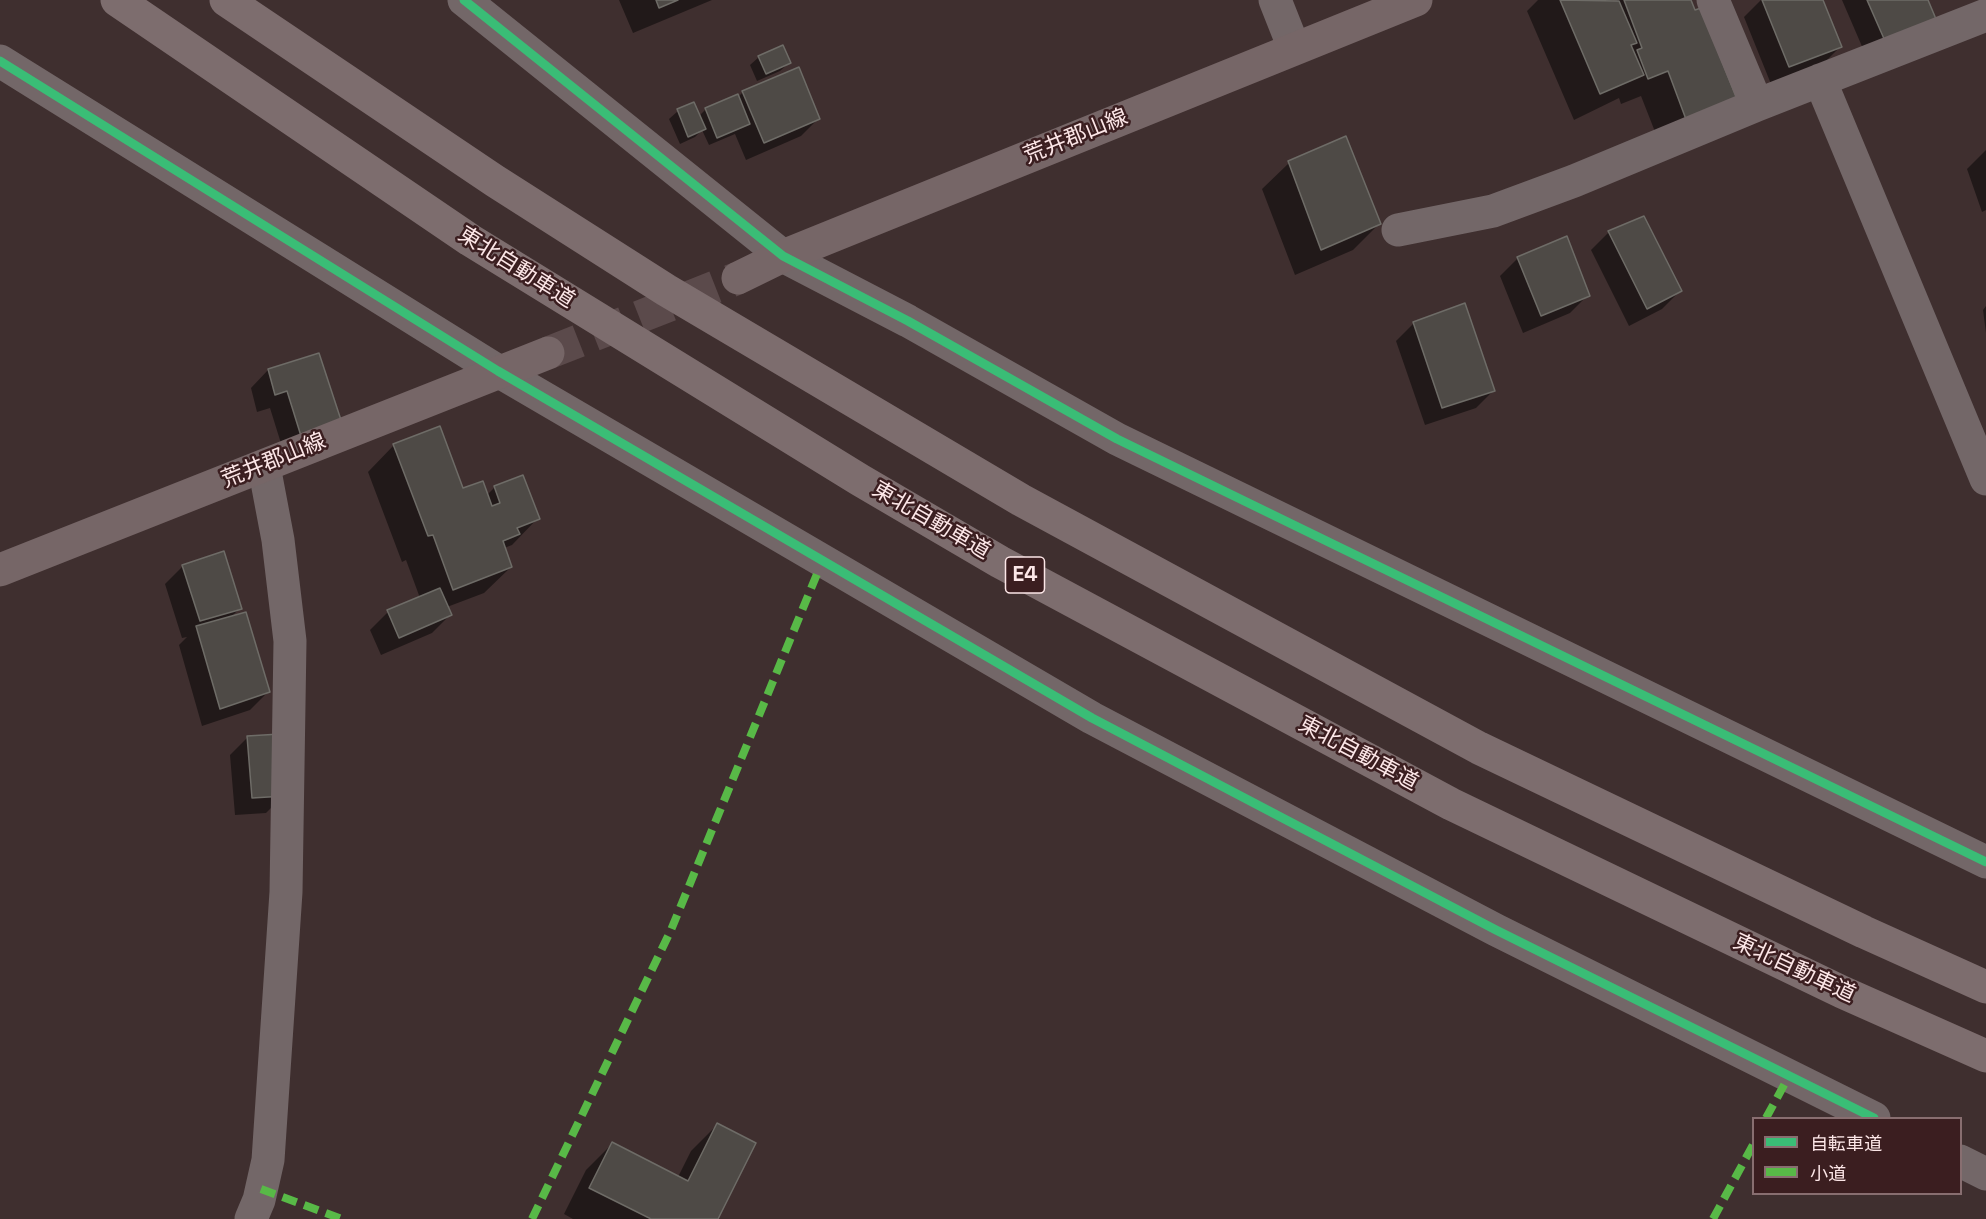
<!DOCTYPE html>
<html>
<head>
<meta charset="utf-8">
<style>
  body { margin:0 }
  #map { position:relative; width:1986px; height:1219px; overflow:hidden; background:#3f2f2f; font-family:"Space Grotesk","Noto Sans JP",sans-serif }
  canvas { display:block }
  .legend { position:absolute; left:1752px; top:1117px; width:210px; height:78px; box-sizing:border-box; background:#3b1e20; border:2px solid #886e70; margin:0; padding:8px 10px; list-style:none; font-size:18px; color:#fce6e7 }
  .legend li { display:flex; align-items:center; gap:12px; height:30px }
  .legend b { width:30px; border:2px solid #886e70 }
</style>
</head>
<body>
<div id="map">
<canvas width="1986" height="1219"></canvas>
<ul class="legend">
<li><b style="height:8px;background:#3abd76"></b>自転車道</li>
<li><b style="height:8px;background:#58b947"></b>小道</li>
</ul>
</div>
<script>
const c = document.querySelector('canvas').getContext('2d');
c.lineJoin = 'round';
function fillPath(path, color) { c.fillStyle = color; c.fill(path, 'evenodd'); }
const toPath = rows => new Path2D(rows.map(r => 'M' + r).join(''));
function strokePath(path, color, width, dash) { c.strokeStyle = color; c.lineWidth = width; c.lineCap = dash ? 'butt' : 'round'; c.setLineDash(dash || []); c.stroke(path); }
function label(font, color, halo, rows, align = 'center') {
  c.font = font + ' "Space Grotesk","Noto Sans JP",sans-serif'; c.lineWidth = 5; c.setLineDash([]); c.textBaseline = 'middle'; c.strokeStyle = halo; c.fillStyle = color; for (const [text, x, y, turn = 0] of rows) {
    c.save(); c.translate(x, y); c.rotate((+turn || 0) * Math.PI / 180); c.textAlign = isNaN(turn) ? turn : align; if (halo) c.strokeText(text, 0, 0); c.fillText(text, 0, 0); c.restore();
  }
}
const shadow = toPath([
  [619,0,712,0,633,33],
  [1538,0,1613,0,1614,4,1618,0,1690,0,1736,102,1661,147,1641,96,1621,104,1619,98,1574,120,1527,11],
  [1761,0,1821,0,1840,47,1822,65,1771,84,1744,17],
  [1842,0,1926,0,1867,58],
  [759,57,789,63,780,71,757,81,750,65],
  [743,92,818,119,801,136,746,160,735,134,709,145,702,130,695,137,680,144,669,119,678,111,699,116,706,109,738,97],
  [1986,150,1986,210,1982,212,1967,169],
  [1289,163,1379,224,1353,250,1295,275,1262,189],
  [1609,232,1680,291,1662,309,1629,326,1591,250],
  [1518,258,1588,295,1570,313,1523,333,1500,276],
  [1986,306,1986,333,1983,310],
  [1414,323,1494,390,1476,408,1425,425,1396,341],
  [268,370,339,419,284,453,270,408,257,412,251,388],
  [394,445,462,490,486,496,494,488,523,477,538,518,512,545,504,548,511,567,484,593,447,607,450,615,432,633,381,655,370,630,388,612,420,598,406,560,402,562,368,472],
  [183,566,240,608,231,617,268,692,250,710,202,726,179,645,187,637,182,638,165,584],
  [248,737,284,795,266,813,235,815,230,755],
  [717,1125,716,1219,573,1219,564,1214,586,1170,612,1144,678,1177,691,1151]
]);
const building = toPath([
  [656,0,678,0,659,8,656,0],
  [1560,0,1619,1,1637,43,1631,45,1644,75,1600,94,1560,0],
  [1624,0,1691,0,1695,10,1701,8,1738,102,1687,122,1668,71,1648,79,1637,50,1642,48,1624,0],
  [1762,0,1823,0,1842,47,1789,67,1762,0],
  [1867,0,1928,0,1936,19,1885,41,1867,0],
  [783,45,791,63,766,74,758,56,783,45],
  [799,67,820,119,764,143,742,91,799,67],
  [738,94,750,124,717,138,705,108,738,94],
  [694,102,706,129,688,137,677,109,694,102],
  [1346,136,1381,224,1321,250,1288,161,1346,136],
  [1644,216,1682,291,1647,309,1608,231,1644,216],
  [1567,236,1590,296,1541,316,1517,257,1567,236],
  [1465,303,1495,391,1442,408,1413,322,1465,303],
  [319,353,341,420,301,436,287,391,275,395,268,369,319,353],
  [440,426,463,488,483,481,492,506,500,503,494,486,523,475,540,519,517,528,520,534,503,541,512,567,453,590,433,535,428,536,393,444,440,426],
  [224,551,242,609,200,621,182,565,224,551],
  [440,588,452,615,399,638,387,610,440,588],
  [246,612,270,692,220,709,196,626,246,612],
  [280,734,285,796,252,798,247,736,280,734],
  [717,1123,756,1143,718,1219,651,1219,589,1188,612,1142,688,1181,717,1123]
]);
const majorTunnel = toPath([
  [548,353,738,278]
]);
const minor = toPath([
  [464,0,783,256,908,321,1117,439,1986,862],
  [1275,0,1294,48],
  [1713,0,1757,105],
  [0,61,498,371,1092,718,1496,930,1874,1118],
  [1820,80,1986,479],
  [1398,230,1493,211,1574,181,1757,105,1986,15],
  [1960,1161,1986,1174],
  [251,1219,259,1200,268,1160,286,892,290,641,278,540,264,466]
]);
const major = toPath([
  [738,278,783,256,1416,0],
  [0,570,548,353]
]);
const highway = toPath([
  [117,0,470,240,860,480,1000,562,1451,804,1842,992,1986,1056],
  [226,0,495,181,666,290,1021,500,1479,748,1864,932,1986,987]
]);
const quiet = toPath([
  [1766,1118,1789,1076],
  [261,1189,342,1219],
  [532,1219,671,930,817,574],
  [1713,1219,1754,1143]
]);
const cycleway = toPath([
  [464,0,783,256,908,321,1117,439,1986,862],
  [0,61,498,371,1092,718,1496,930,1874,1118]
]);
const shields = [
  [1025,575,39]
];
const shieldNames = [
  ["E4",1025,575]
];
const streetNames = [
  ["荒井郡山線",1076,137,-22],
  ["東北自動車道",516,268,32],
  ["荒井郡山線",274,461,-22],
  ["東北自動車道",931,521,30],
  ["東北自動車道",1358,754,28],
  ["東北自動車道",1794,969,25]
];
fillPath(shadow, '#0007');
fillPath(building, '#4e4a46');
strokePath(building, '#6e6c67', 1.5);
strokePath(majorTunnel, '#5b4a4b', 33, [33, 16]);
strokePath(minor, '#736768', 33);
strokePath(major, '#766667', 33);
strokePath(highway, '#7d6d6e', 33);
strokePath(quiet, '#58b947', 8, [15, 8]);
strokePath(cycleway, '#3abd76', 9);
for (const [x, y, w] of shields) { const box = new Path2D(); box.roundRect(x - w / 2, y - 18, w, 36, 4.5); c.fillStyle = '#3b1e20'; c.fill(box); strokePath(box, '#fce6e7', 1.5); }
label('bold 21px', '#fce6e7', null, shieldNames);
label('22px', '#fce6e7', '#3b1e20', streetNames);
</script>
</body>
</html>
